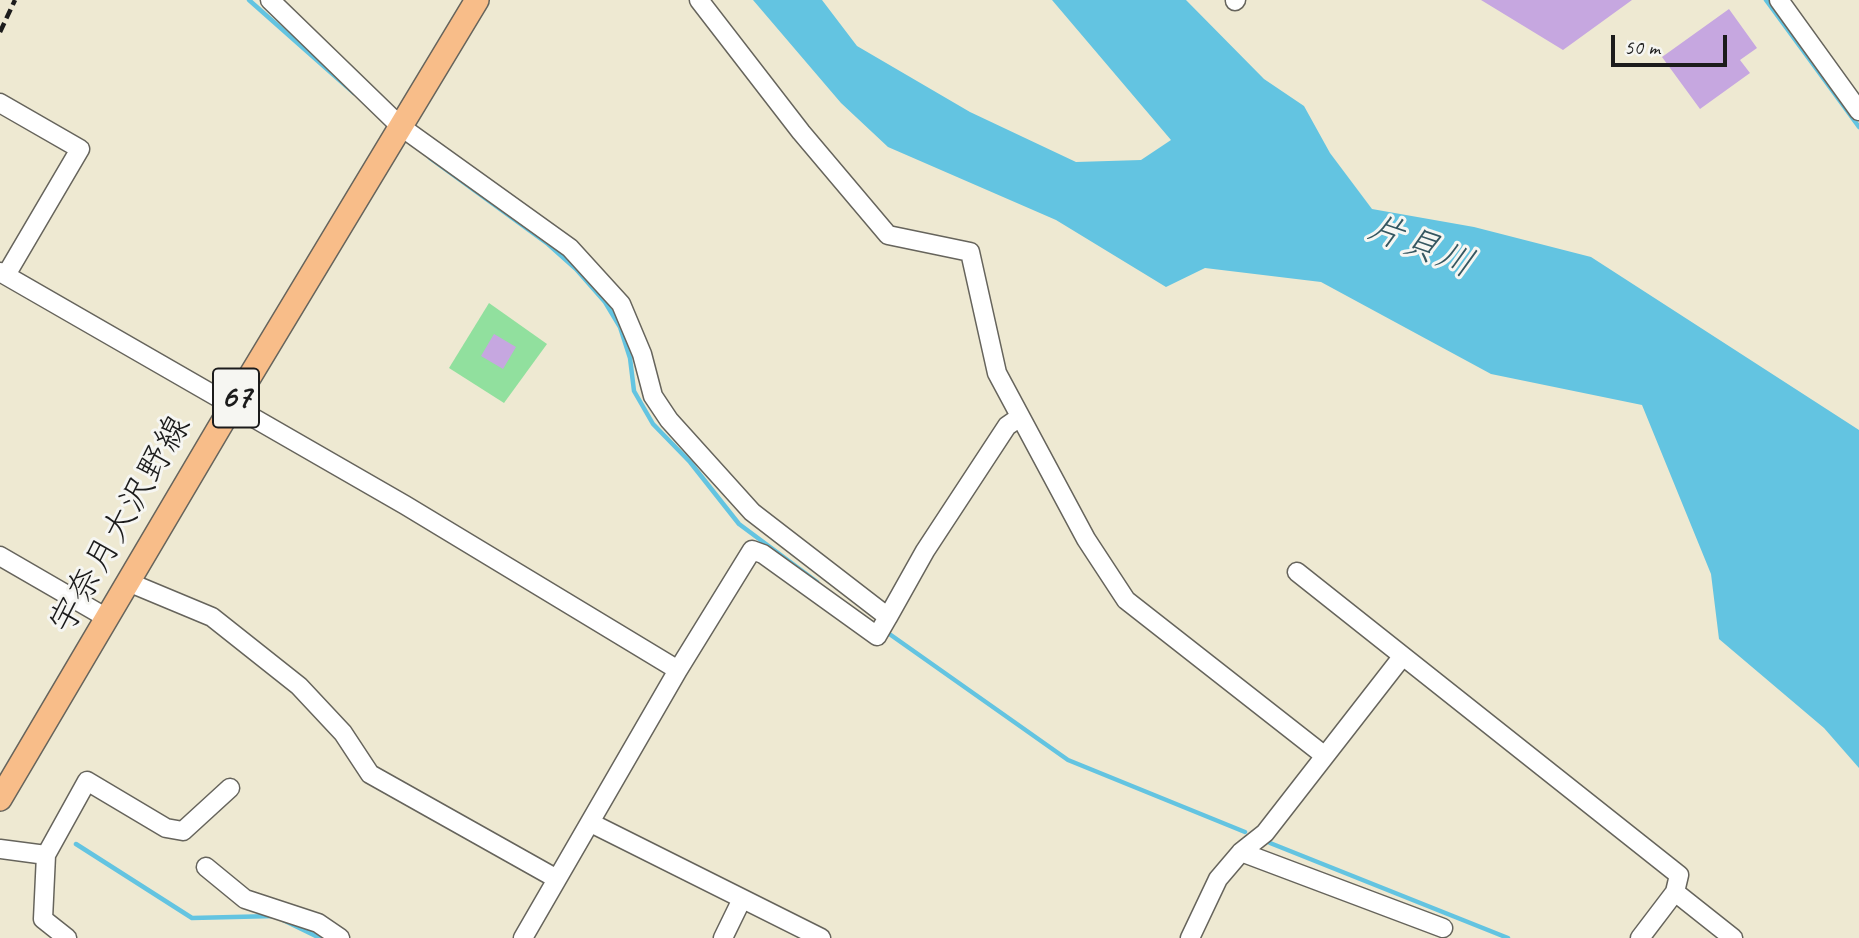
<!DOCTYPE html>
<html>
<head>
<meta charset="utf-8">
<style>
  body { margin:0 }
  #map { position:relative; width:1859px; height:938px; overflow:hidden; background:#eee9d2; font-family:Caveat,sans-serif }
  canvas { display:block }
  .scale { position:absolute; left:1611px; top:35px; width:116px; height:32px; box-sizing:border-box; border:4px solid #1c1c1c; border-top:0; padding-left:9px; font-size:21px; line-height:24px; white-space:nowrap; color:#1c1c1c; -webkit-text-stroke:5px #f6f6f2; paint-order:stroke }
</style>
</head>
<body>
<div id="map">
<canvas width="1859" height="938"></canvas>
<div class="scale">50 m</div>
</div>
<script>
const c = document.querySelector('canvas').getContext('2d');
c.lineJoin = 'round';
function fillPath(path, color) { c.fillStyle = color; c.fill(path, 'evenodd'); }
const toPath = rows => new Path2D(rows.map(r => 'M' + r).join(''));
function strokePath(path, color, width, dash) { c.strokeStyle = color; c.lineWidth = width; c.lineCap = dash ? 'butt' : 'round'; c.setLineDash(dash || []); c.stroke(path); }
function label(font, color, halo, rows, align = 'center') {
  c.font = font + ' Caveat,"Klee One",sans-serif'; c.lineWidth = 6; c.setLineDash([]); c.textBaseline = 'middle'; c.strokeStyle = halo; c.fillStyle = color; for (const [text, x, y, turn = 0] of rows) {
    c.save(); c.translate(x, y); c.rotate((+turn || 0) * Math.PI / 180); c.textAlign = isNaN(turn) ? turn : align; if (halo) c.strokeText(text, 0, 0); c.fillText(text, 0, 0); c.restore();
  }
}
const green = toPath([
  [489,303,547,344,504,403,449,368]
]);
const water = toPath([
  [753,0,822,0,857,46,970,112,1076,162,1141,160,1171,140,1052,0,1186,0,1264,79,1304,106,1330,153,1372,209,1474,227,1591,257,1859,430,1859,768,1824,728,1719,639,1711,574,1642,405,1491,374,1321,282,1205,268,1166,287,1056,220,888,147,841,103]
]);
const stream = toPath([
  [249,0,354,93],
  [1766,0,1859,127],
  [430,158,548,244,576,269,605,302,620,327,630,358,634,391,653,424,690,462,739,524,817,582],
  [888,633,1068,760,1245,832],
  [1270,843,1508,938],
  [76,844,192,918,275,916],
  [283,920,320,938]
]);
const building = toPath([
  [1481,0,1632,0,1563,50],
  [1729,9,1757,48,1740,60,1750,73,1700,109,1662,57],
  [494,334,516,347,503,369,481,356]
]);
const minor = toPath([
  [270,0,400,126,570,248,621,304,642,354,653,396,669,420,752,512,888,617,925,551,1007,426,1020,417],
  [699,0,801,132,888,235,970,252,997,373,1086,539,1126,600,1325,756],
  [1779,0,1859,111],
  [1235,1,1236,0],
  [0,103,80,149,6,275],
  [0,272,405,505,678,670],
  [0,556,107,618],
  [1297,572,1679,875,1675,892,1733,938],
  [128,582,212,617,299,686,343,733,370,774,557,879],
  [591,823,821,938],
  [0,849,46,855,43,919,67,938],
  [1241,852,1443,928],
  [46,855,87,781,166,828,183,831,230,788],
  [206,867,245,899,318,923,340,938],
  [523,938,678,670,752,550,763,554,877,636,888,617],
  [723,938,742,899],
  [1190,938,1218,879,1241,852,1265,833,1402,657],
  [1640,938,1675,892]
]);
const major = toPath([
  [0,799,232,406,477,0]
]);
const rail = toPath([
  [0,32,15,0]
]);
const shields = [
  [236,398,46]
];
const shieldNames = [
  ["67",236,398]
];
const streetNames = [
  ["宇奈月大沢野線",121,525,-60]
];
const waterNames = [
  ["片貝川",1420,247,22]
];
fillPath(green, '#91e09e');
fillPath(water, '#63c4e1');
strokePath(stream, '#63c4e1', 4.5);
fillPath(building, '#c6a7e0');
strokePath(minor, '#66645c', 21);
strokePath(major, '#66645c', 26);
strokePath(minor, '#fff', 18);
strokePath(major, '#f8bd89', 23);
strokePath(rail, '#1c1c1c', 4.5, [10, 5]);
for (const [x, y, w] of shields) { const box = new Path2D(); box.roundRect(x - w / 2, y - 29.5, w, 59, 5); c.fillStyle = '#f6f6f2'; c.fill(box); strokePath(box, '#1c1c1c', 2); }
label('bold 33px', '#1c1c1c', null, shieldNames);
label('35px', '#1c1c1c', '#f6f6f2', streetNames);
label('italic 37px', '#355761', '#f6f6f2', waterNames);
</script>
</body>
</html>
